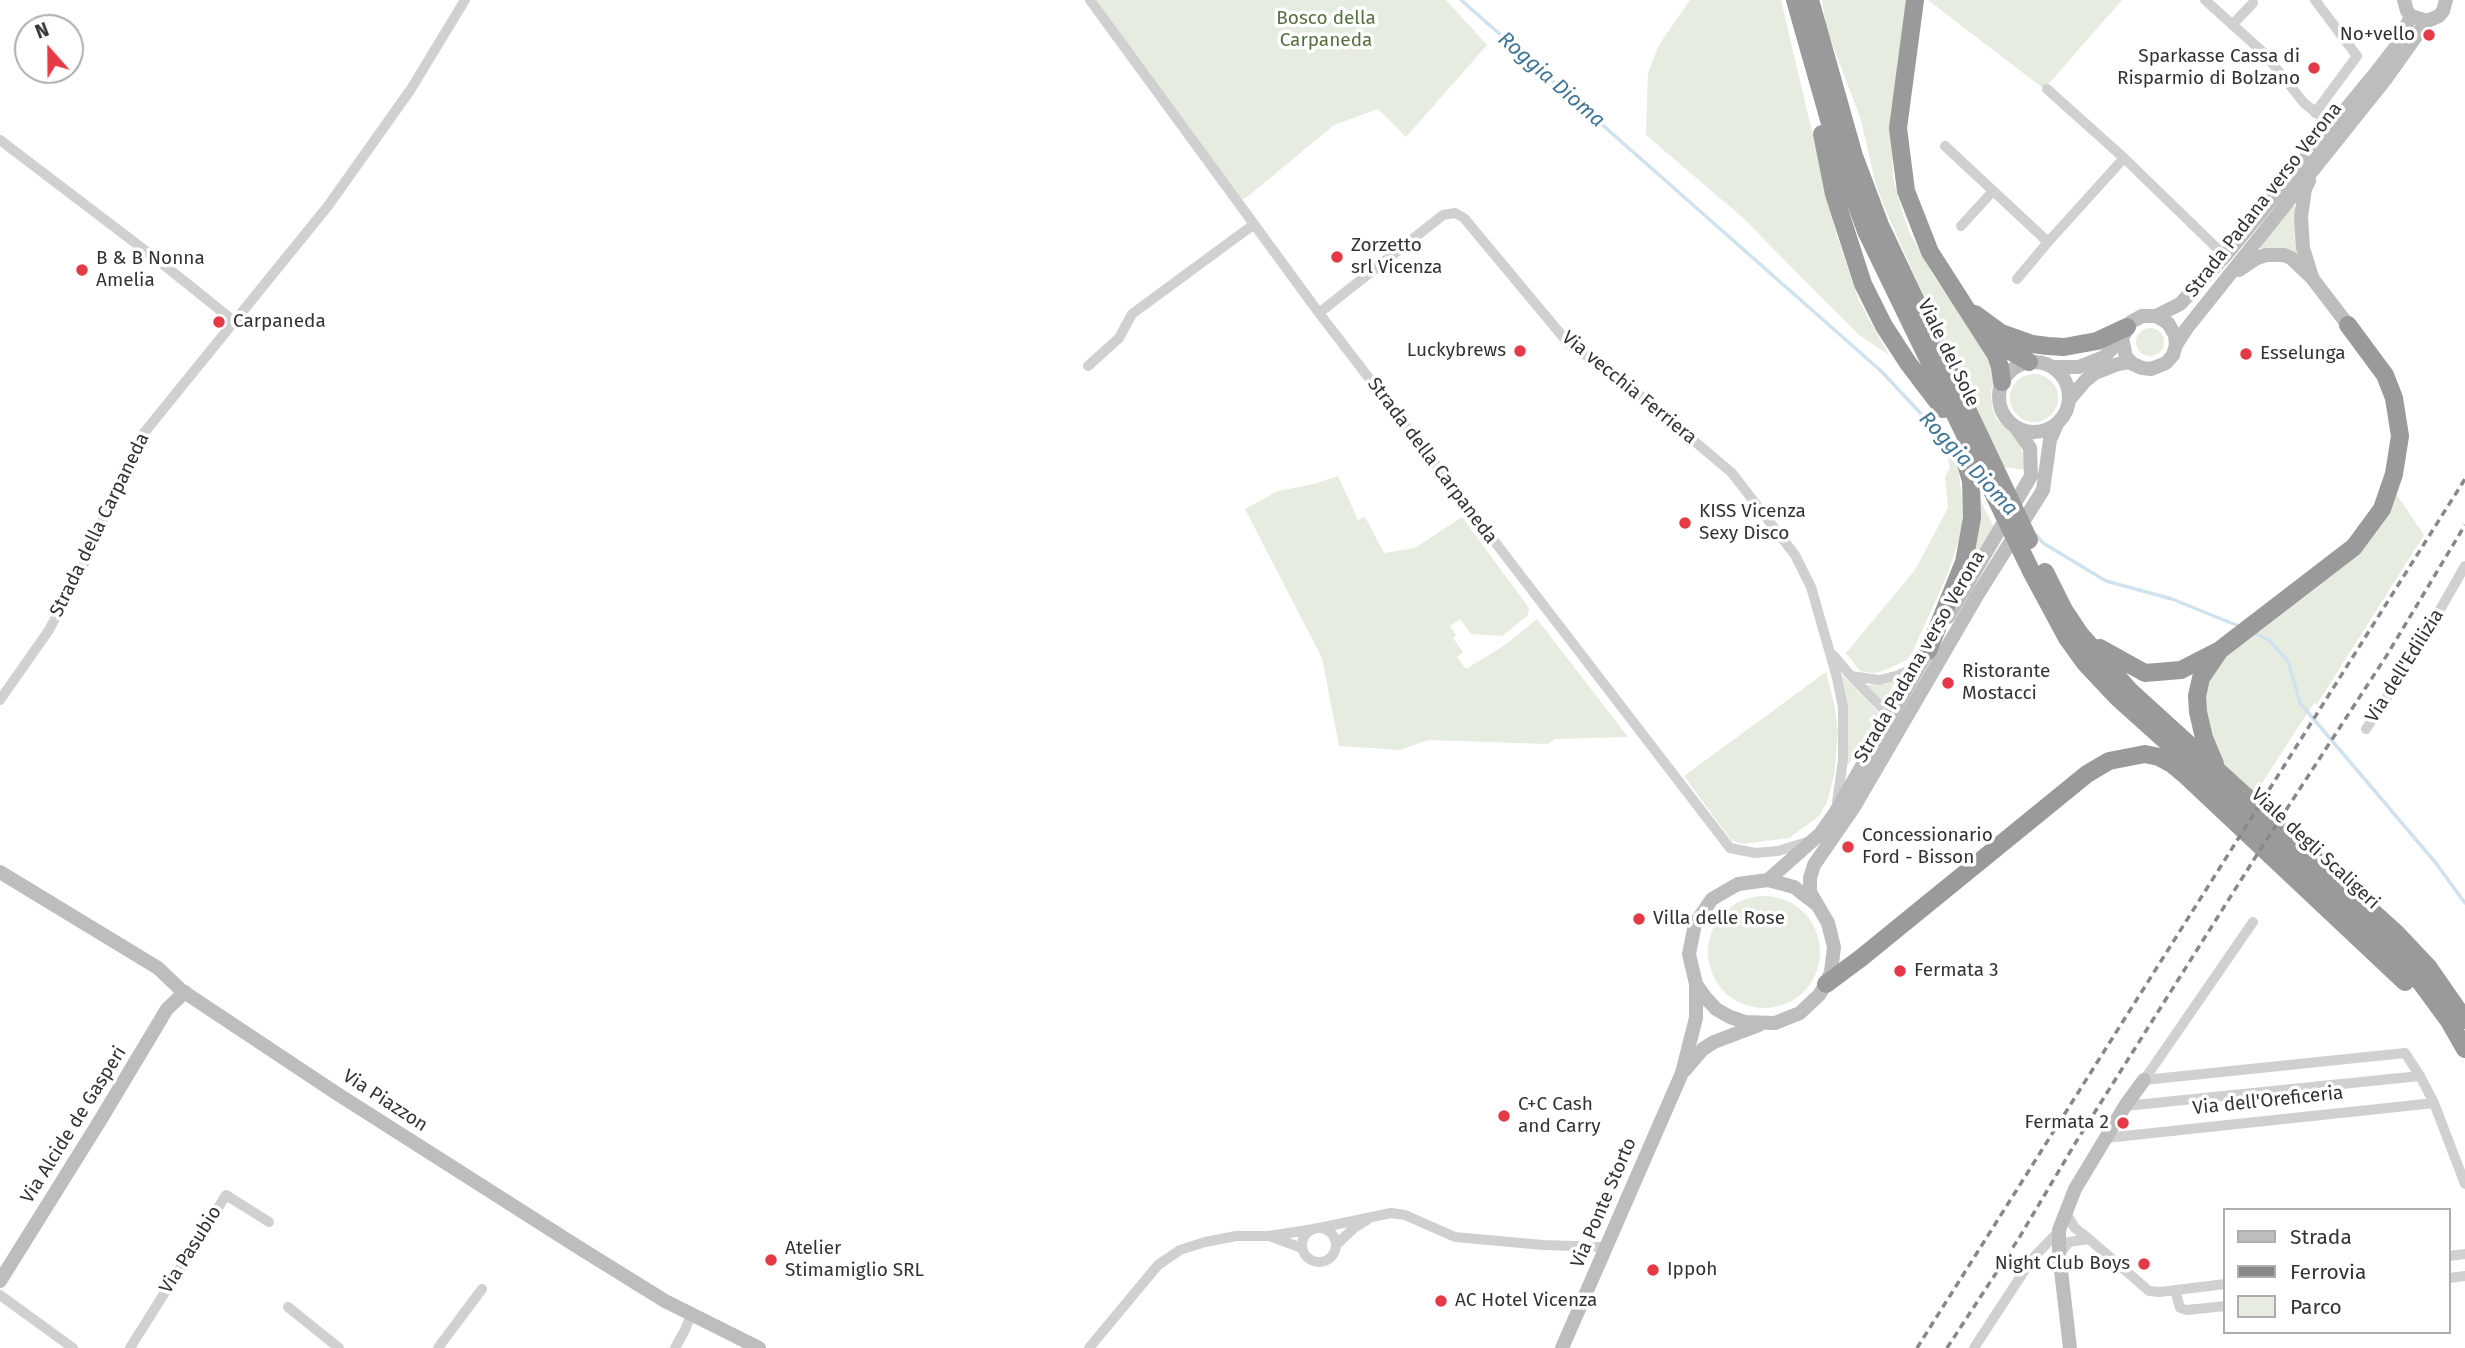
<!DOCTYPE html>
<html>
<head>
<meta charset="utf-8">
<style>
  body { margin:0 }
  #map { position:relative; width:2465px; height:1348px; overflow:hidden; background:#fff; font-family:"Fira Sans",sans-serif }
  canvas { display:block }
  .legend { position:absolute; left:2223px; top:1208px; width:228px; height:126px; box-sizing:border-box; background:#fff; border:2px solid #adadad; margin:0; padding:9px 12px; list-style:none; font-size:21px; color:#333 }
  .legend li { display:flex; align-items:center; gap:14px; height:35px }
  .legend b { width:35px; border:2px solid #adadad }
  .north { position:absolute; left:14px; top:14px; width:70px; height:70px; box-sizing:border-box; background:#fff; border:2px solid #adadad; border-radius:50%; rotate:339deg; font-size:19px; font-weight:700; line-height:28px; text-align:center; color:#333 }
  .north::after { content:''; display:block; margin:auto; width:24px; height:32px; background:#e63946; clip-path:polygon(50% 0,100% 100%,50% 72%,0 100%) }
</style>
</head>
<body>
<div id="map">
<canvas width="2465" height="1348"></canvas>
<ul class="legend">
<li><b style="height:9px;background:#bdbdbd"></b>Strada</li>
<li><b style="height:9px;background:#888"></b>Ferrovia</li>
<li><b style="height:19px;background:#e6ecdf"></b>Parco</li>
</ul>
<div class="north">N</div>
</div>
<script>
const c = document.querySelector('canvas').getContext('2d');
c.lineJoin = 'round';
function fillPath(path, color) { c.fillStyle = color; c.fill(path, 'evenodd'); }
const toPath = rows => new Path2D(rows.map(r => 'M' + r).join(''));
function strokePath(path, color, width, dash) { c.strokeStyle = color; c.lineWidth = width; c.lineCap = dash ? 'butt' : 'round'; c.setLineDash(dash || []); c.stroke(path); }
function label(font, color, halo, rows, align = 'center') {
  c.font = font + ' "Fira Sans",sans-serif'; c.lineWidth = 7; c.setLineDash([]); c.textBaseline = 'middle'; c.strokeStyle = halo; c.fillStyle = color; for (const [text, x, y, turn = 0] of rows) {
    c.save(); c.translate(x, y); c.rotate((+turn || 0) * Math.PI / 180); c.textAlign = isNaN(turn) ? turn : align; if (halo) c.strokeText(text, 0, 0); c.fillText(text, 0, 0); c.restore();
  }
}
const green = toPath([
  [1096,0,1446,0,1487,45,1406,137,1378,109,1334,125,1247,197,1236,203],
  [1690,0,1781,0,1836,233,1859,301,1889,355,1859,335,1742,217,1646,135,1648,73,1659,45],
  [1822,0,1907,0,1892,125,1893,177,1899,201,1909,232,1935,278,1992,357,1996,381,1991,390,1992,407,1997,420,2018,437,2027,470,2002,467,1962,383,1885,209,1875,182,1861,120,1826,27],
  [1928,0,2122,0,2044,89],
  [2293,205,2295,207,2295,233,2298,254,2296,256,2264,251,2259,247],
  '2136 342a14 14 0 1 1 28 0a14 14 0 1 1-28 0Z',
  '2010 398a24 24 0 1 1 48 0a24 24 0 1 1-48 0Z',
  [1952,445,1959,472,1963,508,1962,530,1948,573,1912,653,1907,660,1883,671,1873,673,1860,671,1846,653,1915,570,1948,508,1945,477,1950,468,1946,449],
  [1338,476,1358,520,1365,517,1384,553,1415,548,1462,517,1529,608,1528,615,1502,636,1471,634,1460,619,1450,626,1456,635,1453,638,1463,652,1457,657,1466,669,1505,645,1537,619,1628,737,1555,739,1548,744,1428,740,1400,750,1339,746,1322,658,1245,509,1278,491,1314,484],
  [2393,489,2424,535,2317,704,2314,703,2254,795,2222,765,2199,702,2214,661,2336,566],
  [1975,490,1994,527,1972,561],
  [1826,672,1835,708,1838,732,1834,776,1827,802,1819,816,1789,838,1742,844,1731,840,1684,776],
  [1840,673,1879,713,1880,717,1848,765,1848,718],
  [1896,680,1884,704,1865,685,1887,684],
  '1708 952a56 56 0 1 1 112 0a56 56 0 1 1-112 0Z'
]);
const stream = toPath([
  [1461,0,1881,371,1956,451],
  [2036,535,2043,543,2106,581,2172,599,2241,627],
  [2254,633,2269,640,2288,661,2300,703,2435,862,2465,903]
]);
const street = toPath([
  [1090,0,1319,313,1730,848,1755,853,1778,851,1807,842],
  [2205,0,2264,53,2304,103,2334,127],
  [2315,0,2357,56,2315,113],
  [2232,25,2253,3],
  [2047,89,2124,158,2225,256],
  [0,140,159,261,235,322],
  [1945,146,2048,242,2124,158],
  [1961,226,1993,191],
  [2017,279,2048,242],
  [1319,313,1443,215,1455,213,1464,218,1569,344,1616,375,1732,473,1795,555,1811,587,1836,674,1843,707,1843,760,1837,802],
  [1088,366,1119,338,1132,314,1253,225],
  [1833,655,1851,676,1890,716,1891,722],
  [1851,676,1879,680,1896,676,1919,666],
  [0,700,49,630,91,550,115,488,143,434,328,206,411,89,465,0],
  [2366,729,2412,659,2465,566],
  [2144,1080,2405,1053,2420,1076],
  [2144,1080,2253,922],
  [2125,1106,2420,1076,2434,1103,2465,1184],
  [2106,1138,2434,1103],
  [2065,1212,2075,1228,2089,1239],
  [1319,1228,1391,1213,1405,1215,1455,1237,1543,1245,1605,1247],
  '1302 1245a17 17 0 1 1 34 0a17 17 0 1 1-34 0Z',
  [1272,1237,1302,1248],
  [1336,1245,1354,1228,1367,1220],
  [2060,1253,2069,1242,2089,1239,2149,1291,2160,1292,2225,1284],
  [2449,1256,2465,1254],
  [2449,1278,2465,1276],
  [2175,1290,2180,1308,2187,1310,2225,1306],
  [0,1295,73,1348],
  [288,1307,339,1348],
  [130,1348,226,1195,269,1222],
  [438,1348,482,1289],
  [675,1348,685,1330,691,1315],
  [1089,1348,1158,1265,1180,1250,1205,1242,1236,1236,1269,1236,1314,1229],
  [1974,1348,2032,1259,2059,1231]
]);
const secondary = toPath([
  [2404,0,2407,11,2411,16,2427,21,2439,16,2443,11,2446,0],
  [2309,181,2305,189,2301,217,2303,248,2312,277],
  [2239,270,2257,258,2266,255,2284,255,2291,258,2312,278,2348,325],
  [2156,316,2180,304,2225,256,2374,75,2398,44,2411,16],
  [2176,345,2187,328,2385,80,2427,21],
  '1999 397a35 35 0 1 1 70 0a35 35 0 1 1-70 0Z',
  [2053,367,2079,367,2104,357,2122,338,2131,322,2142,316,2156,316,2168,323,2175,335,2176,345,2173,355,2166,363,2151,369,2142,368,2133,364,2126,357,2122,338],
  [2069,400,2085,381,2095,373,2118,364,2130,362],
  [1948,617,2031,476,2030,448,2017,429],
  [0,872,158,968,181,990,336,1093,578,1247,665,1301,759,1348],
  [1768,880,1820,834,1835,813,1932,644],
  [1816,904,1794,887,1768,880,1738,884,1712,899,1695,924,1689,954,1696,984,1705,997,1716,1009,1730,1017,1745,1022,1775,1023,1800,1013,1819,995,1826,984,1831,972,1834,947,1828,923,1810,892,1810,878,1814,865,1854,807,1978,594,2043,490,2050,440,2057,424],
  [1685,1070,1703,1049,1714,1042,1759,1025],
  [0,1281,101,1119,167,1009,185,992],
  [1562,1348,1682,1073,1696,1018,1696,985],
  [2070,1348,2059,1253,2059,1230,2075,1189,2125,1106,2144,1080]
]);
const highway = toPath([
  [1795,0,1841,162,1866,231,2032,573,2067,638,2085,663,2118,698,2245,812,2387,945,2421,983,2449,1021,2465,1049],
  [1810,0,1854,156,1880,225,2029,540],
  [1915,0,1898,128,1906,191,1930,252,1996,355,2000,367,2002,382],
  [1822,134,1834,194,1863,284,1884,326,1908,363,1943,409],
  [1975,314,2001,333,2032,344,2048,346,2064,347,2097,341,2127,327],
  [1992,334,2005,348,2029,362],
  [2045,572,2064,610,2080,634,2130,691,2397,934,2429,968,2465,1020],
  [2100,648,2145,673,2181,670,2220,650,2354,547,2382,509,2394,474,2400,436,2394,398,2385,375,2348,325],
  [1928,651,1964,562,1972,518,1971,481,1961,447],
  [2215,764,2204,738,2198,712,2197,696,2201,678,2218,653],
  [1826,984,1861,958,2087,774,2109,761,2145,754,2159,757,2172,764,2184,774,2405,982]
]);
const rail = toPath([
  [1917,1348,2465,479],
  [1947,1348,2019,1238,2076,1142,2258,853,2387,655,2465,525]
]);
const markers = [
  [2429,35,7,"#e63946"],
  [2314,68,7,"#e63946"],
  [1337,257,7,"#e63946"],
  [82,270,7,"#e63946"],
  [219,322,7,"#e63946"],
  [1520,351,7,"#e63946"],
  [2246,354,7,"#e63946"],
  [1685,523,7,"#e63946"],
  [1948,683,7,"#e63946"],
  [1848,847,7,"#e63946"],
  [1639,919,7,"#e63946"],
  [1900,971,7,"#e63946"],
  [1504,1116,7,"#e63946"],
  [2123,1123,7,"#e63946"],
  [771,1260,7,"#e63946"],
  [2144,1264,7,"#e63946"],
  [1653,1270,7,"#e63946"],
  [1441,1301,7,"#e63946"]
];
const parkNames = [
  ["Bosco della",1326,19],
  ["Carpaneda",1326,41]
];
const poiNames = [
  ["No+vello",2415,35,"right"],
  ["Sparkasse Cassa di",2300,57,"right"],
  ["Risparmio di Bolzano",2300,79,"right"],
  ["Zorzetto",1351,246],
  ["srl Vicenza",1351,268],
  ["B & B Nonna",96,259],
  ["Amelia",96,281],
  ["Carpaneda",233,322],
  ["Luckybrews",1506,351,"right"],
  ["Esselunga",2260,354],
  ["KISS Vicenza",1699,512],
  ["Sexy Disco",1699,534],
  ["Ristorante",1962,672],
  ["Mostacci",1962,694],
  ["Concessionario",1862,836],
  ["Ford - Bisson",1862,858],
  ["Villa delle Rose",1653,919],
  ["Fermata 3",1914,971],
  ["C+C Cash",1518,1105],
  ["and Carry",1518,1127],
  ["Fermata 2",2109,1123,"right"],
  ["Atelier",785,1249],
  ["Stimamiglio SRL",785,1271],
  ["Night Club Boys",2130,1264,"right"],
  ["Ippoh",1667,1270],
  ["AC Hotel Vicenza",1455,1301]
];
const streetNames = [
  ["Strada Padana verso Verona",2264,200,-52],
  ["Viale del Sole",1948,353,64],
  ["Via vecchia Ferriera",1629,388,39],
  ["Strada della Carpaneda",1432,461,53],
  ["Strada della Carpaneda",100,525,-64],
  ["Strada Padana verso Verona",1920,657,-60],
  ["Via dell'Edilizia",2405,666,-58],
  ["Viale degli Scaligeri",2315,849,43],
  ["Via Piazzon",385,1101,33],
  ["Via dell'Oreficeria",2268,1101,-6],
  ["Via Alcide de Gasperi",74,1125,-58],
  ["Via Ponte Storto",1604,1203,-67],
  ["Via Pasubio",191,1250,-58]
];
const waterNames = [
  ["Roggia Dioma",1551,80,41],
  ["Roggia Dioma",1968,464,47]
];
fillPath(green, '#e6ecdf');
strokePath(stream, '#cfe2ee', 3.5);
strokePath(street, '#d0d0d0', 10);
strokePath(secondary, '#bdbdbd', 14);
strokePath(highway, '#9a9a9a', 18);
strokePath(rail, '#888', 3.5, [7, 5]);
for (const [x, y, r, color] of markers) { const dot = new Path2D(); dot.arc(x, y, r, 0, 2 * Math.PI); c.fillStyle = color; c.fill(dot); strokePath(dot, '#fff', 2.5); }
label('19px', '#56703f', '#fff', parkNames);
label('19px', '#333', '#fff', poiNames, 'left');
label('19px', '#333', '#fff', streetNames);
label('italic 21px', '#3f7597', '#fff', waterNames);
</script>
</body>
</html>
